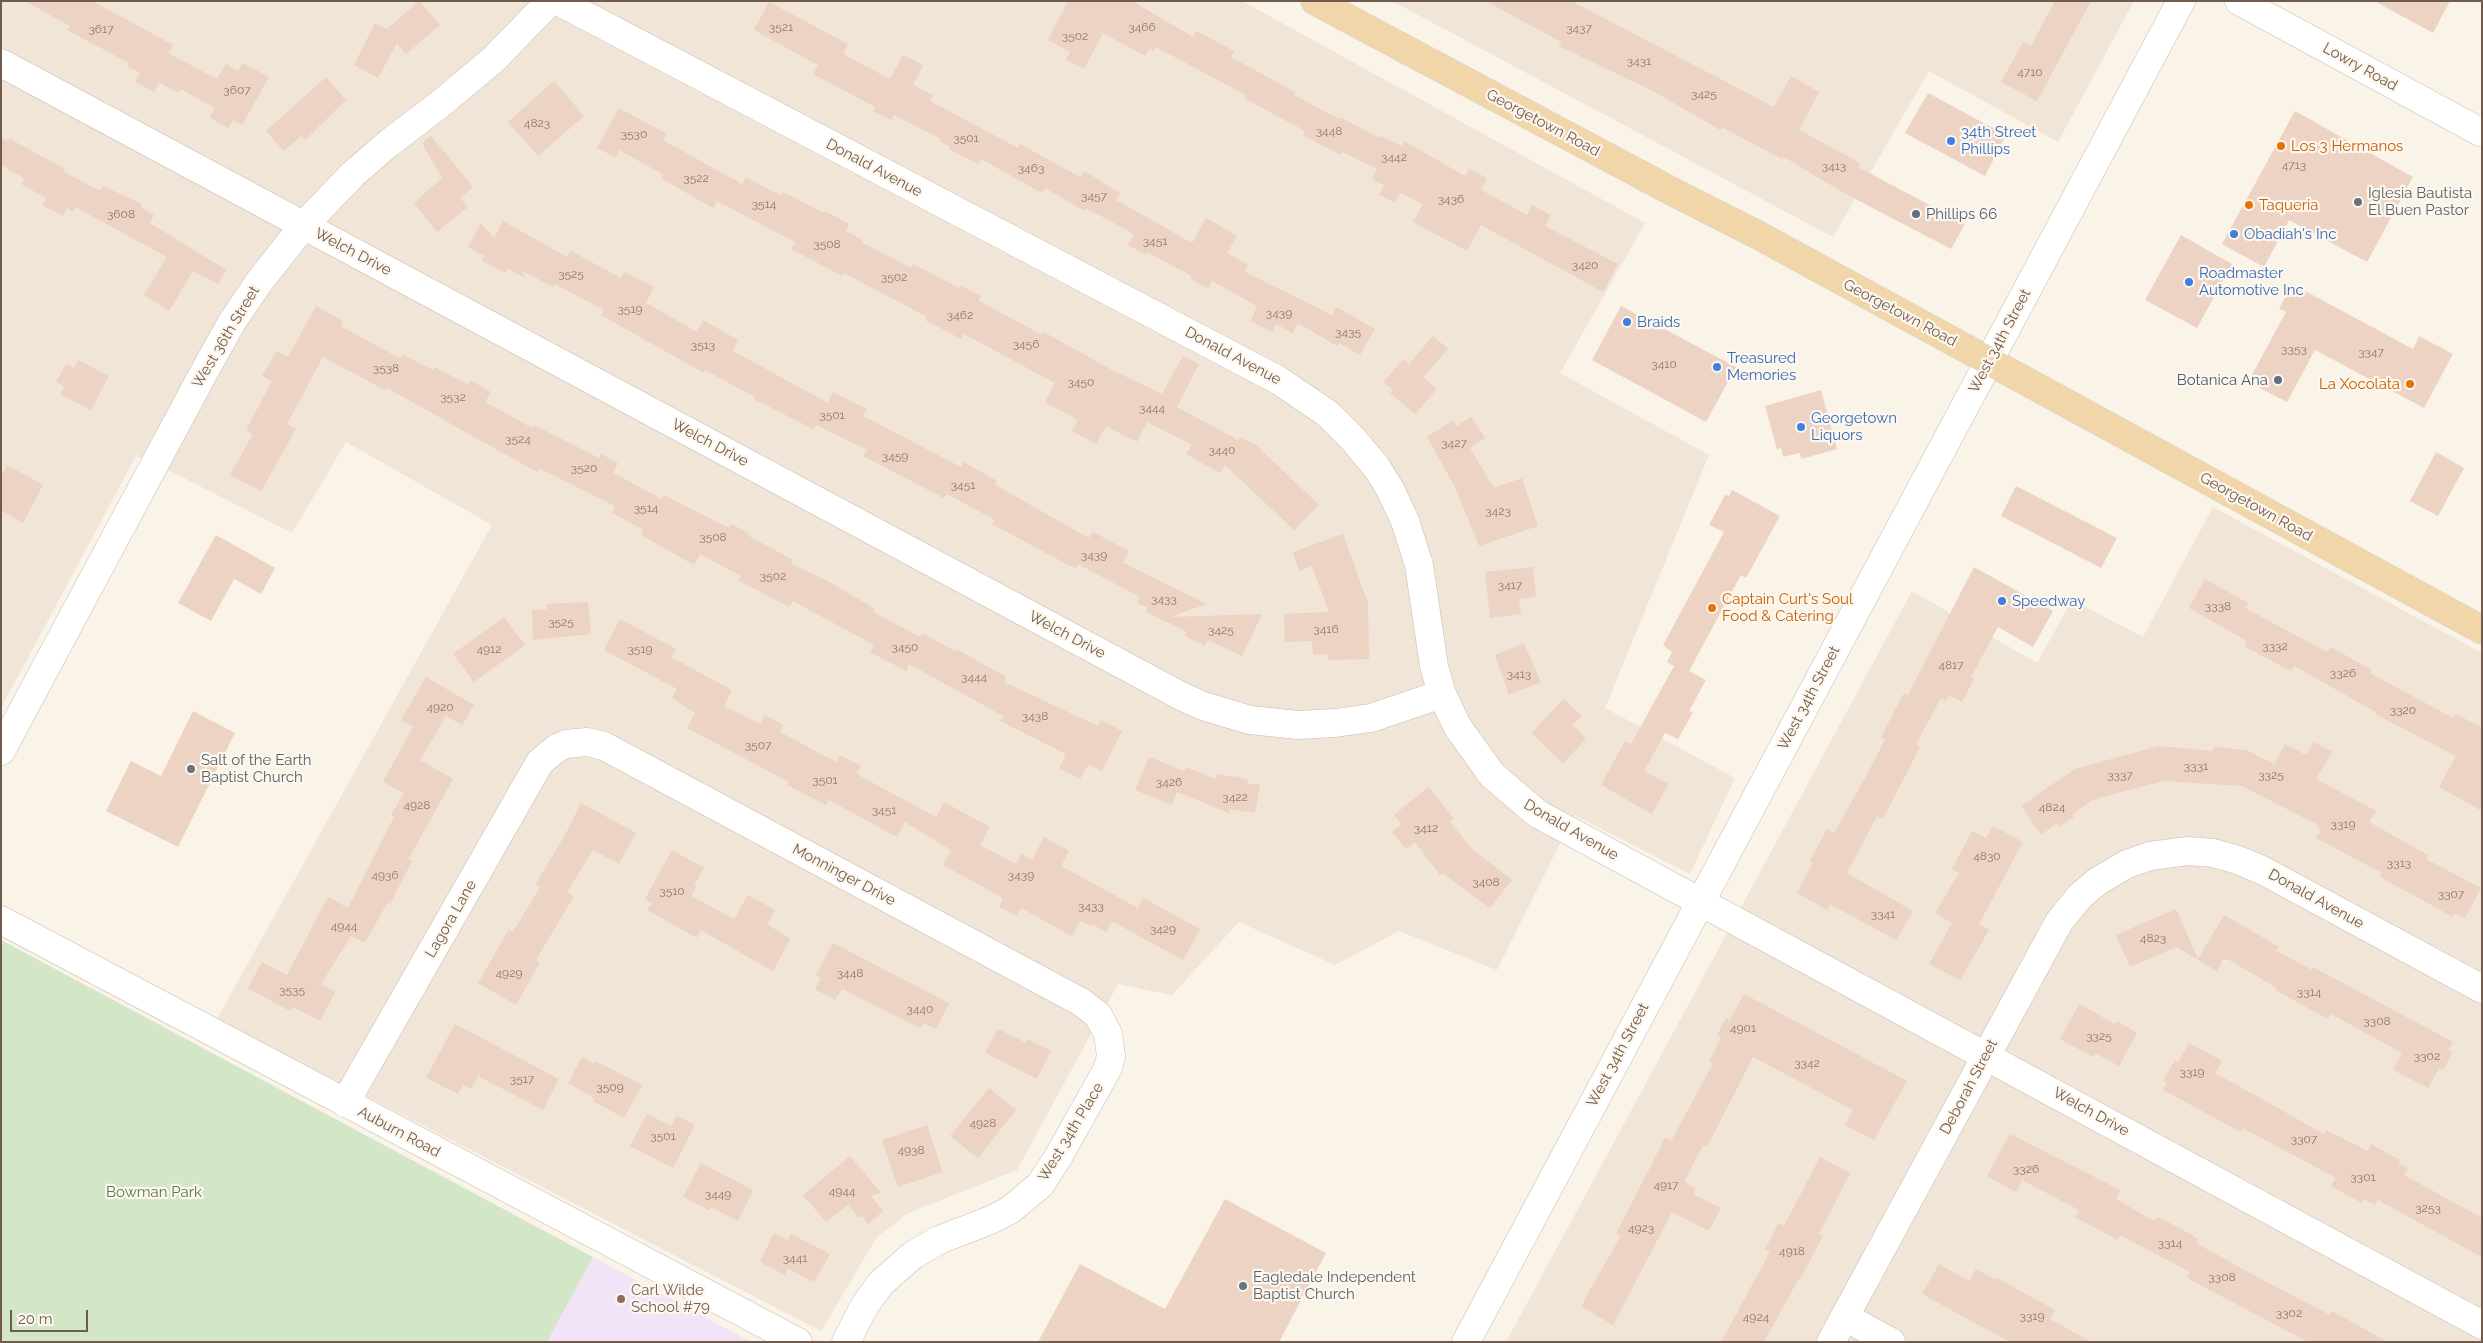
<!DOCTYPE html>
<html>
<head>
<meta charset="utf-8">
<style>
  body { margin:0 }
  #map { position:relative; width:2483px; height:1343px; overflow:hidden; background:#faf3e8; font-family:Raleway,sans-serif }
  canvas { display:block }
  .frame { position:absolute; inset:0; border:2px solid #705b4f; pointer-events:none }
  .scale { position:absolute; left:10px; top:1310px; width:78px; height:22px; box-sizing:border-box; border:2px solid #705b4f; border-top:0; padding-left:6px; font-size:15px; line-height:18px; white-space:nowrap; color:#705b4f; -webkit-text-stroke:4px #fdf7ee; paint-order:stroke }
</style>
</head>
<body>
<div id="map">
<canvas width="2483" height="1343"></canvas>
<div class="frame"></div>
<div class="scale">20 m</div>
</div>
<script>
const c = document.querySelector('canvas').getContext('2d');
c.lineJoin = 'round';
function fillPath(path, color) { c.fillStyle = color; c.fill(path, 'evenodd'); }
const toPath = rows => new Path2D(rows.map(r => 'M' + r).join(''));
function strokePath(path, color, width, dash) { c.strokeStyle = color; c.lineWidth = width; c.lineCap = dash ? 'butt' : 'round'; c.setLineDash(dash || []); c.stroke(path); }
function label(font, color, halo, rows, align = 'center') {
  c.font = font + ' Raleway,sans-serif'; c.lineWidth = 4.5; c.setLineDash([]); c.textBaseline = 'middle'; c.strokeStyle = halo; c.fillStyle = color; for (const [text, x, y, turn = 0] of rows) {
    c.save(); c.translate(x, y); c.rotate((+turn || 0) * Math.PI / 180); c.textAlign = isNaN(turn) ? turn : align; if (halo) c.strokeText(text, 0, 0); c.fillText(text, 0, 0); c.restore();
  }
}
const residential = toPath([
  [1,1,1242,1,1645,223,1560,373,1709,455,1605,708,1735,778,1690,874,1574,815,1497,970,1399,931,1335,965,1239,922,1172,995,1118,984,1017,1170,908,1213,877,1237,821,1331,217,1019,492,525,346,442,292,533,174,473,136,456,1,708],
  [1392,1,2134,1,2058,142,1929,71,1833,237],
  [2213,507,2482,653,2482,1342,1506,1342,1912,591,2037,663,2072,600,2143,637]
]);
const education = toPath([
  [593,1257,751,1342,547,1342]
]);
const green = toPath([
  [1,940,593,1257,547,1342,1,1342]
]);
const building = toPath([
  [25,1,92,1,173,45,168,53,217,79,226,64,238,71,243,63,269,77,242,125,233,120,228,128,210,118,215,108,181,89,178,93,159,82,154,92,135,82,140,73,127,66,129,63,67,30,70,26],
  [419,1,440,25,406,54,397,43,378,78,354,65,375,23,387,29],
  [1068,1,1132,1,1193,37,1196,31,1234,51,1231,57,1295,92,1294,95,1339,119,1340,117,1379,138,1380,136,1402,146,1404,141,1465,176,1469,169,1487,178,1481,190,1527,215,1532,205,1551,215,1545,226,1618,264,1603,292,1481,225,1467,251,1413,222,1423,204,1400,193,1395,202,1379,195,1384,185,1372,179,1377,169,1342,152,1340,155,1303,135,1305,131,1244,98,1246,95,1156,47,1154,51,1149,49,1145,56,1103,33,1084,69,1066,60,1070,52,1048,40],
  [1486,1,1571,1,1774,107,1791,76,1819,92,1799,130,1860,163,1858,167,1965,224,1951,249,1844,193,1784,157,1782,159,1722,127,1720,130,1655,92,1559,46,1561,42],
  [2055,1,2091,1,2037,101,2001,82,2023,42,2031,46],
  [2374,1,2450,1,2433,33],
  [769,2,848,44,843,54,890,79,903,55,914,60,923,66,913,85,933,95,930,101,1018,148,1020,144,1080,177,1084,171,1120,193,1116,200,1192,243,1206,218,1237,236,1227,253,1248,265,1245,272,1332,315,1337,307,1375,329,1360,355,1339,343,1337,346,1298,323,1293,333,1276,324,1272,332,1251,321,1257,306,1212,281,1208,289,1190,278,1192,276,1147,252,1146,255,1128,245,1134,234,1086,208,1085,211,1045,188,1042,193,981,159,978,164,949,149,950,147,939,141,941,139,894,115,891,120,873,111,875,107,813,74,818,65,754,30],
  [326,77,346,100,305,140,301,136,284,151,266,131],
  [554,81,584,116,538,156,508,122],
  [1928,93,2006,135,1985,176,1905,133],
  [619,108,667,134,663,140,742,184,746,177,781,196,783,192,824,213,825,211,849,224,846,231,862,240,861,242,911,268,913,264,959,288,961,286,981,296,979,301,1042,335,1044,332,1112,370,1162,394,1183,356,1199,364,1177,407,1238,440,1240,437,1256,445,1319,505,1294,530,1225,465,1220,473,1186,454,1192,445,1147,422,1137,442,1106,426,1096,444,1072,431,1078,420,1045,402,1055,383,964,334,961,339,925,320,927,317,844,273,842,276,791,249,795,242,717,201,713,208,662,179,664,175,619,150,615,157,597,148],
  [2295,111,2413,177,2367,262,2289,220,2264,267,2222,244],
  [431,136,473,187,460,198,468,207,437,232,414,203,442,178,422,143],
  [1,138,8,141,10,139,65,169,64,172,100,191,103,186,142,204,140,207,154,215,150,223,226,270,218,284,193,271,169,311,144,295,167,257,75,207,73,212,67,208,63,216,42,205,46,198,21,184,24,178,1,165],
  [503,221,567,257,571,251,621,278,624,272,654,287,646,303,697,332,703,320,738,340,733,351,828,403,833,392,867,409,863,416,961,467,964,462,997,481,995,485,1089,538,1093,532,1129,551,1123,563,1207,604,1170,617,1262,614,1242,656,1208,640,1205,646,1185,636,1187,632,1146,612,1148,608,1137,603,1140,597,1078,564,1076,569,1031,545,992,524,995,520,947,494,944,498,863,456,867,450,816,425,813,429,754,399,755,397,705,370,704,373,601,315,604,310,555,284,553,287,521,270,527,279,508,269,506,273,482,261,484,256,468,247,481,223,494,238],
  [2181,235,2232,264,2197,328,2145,300],
  [2292,284,2413,349,2419,336,2453,354,2424,408,2315,350,2287,402,2248,382,2286,312,2279,309],
  [316,306,343,321,340,326,401,359,403,355,433,370,435,367,468,385,470,380,491,392,485,402,532,428,534,425,599,458,601,454,618,463,613,473,662,499,664,495,729,528,731,524,749,533,747,535,793,560,791,564,826,580,875,609,873,612,920,637,922,633,955,651,956,649,1006,677,1004,682,1098,726,1101,720,1122,731,1102,771,1089,764,1080,779,1059,768,1066,754,1000,721,1003,716,909,664,906,671,870,652,874,645,793,601,789,607,738,580,741,576,700,554,694,565,641,535,644,530,612,513,615,506,539,468,537,472,387,388,385,390,323,357,287,424,296,429,261,491,230,475,253,434,246,430,272,381,262,376,277,351,288,357],
  [1621,306,1736,367,1706,422,1592,360],
  [1433,336,1448,349,1423,377,1437,389,1415,414,1390,393,1393,390,1383,382,1404,359,1409,364],
  [78,360,109,376,91,410,60,394,64,386,56,382,66,364,74,368],
  [1821,390,1837,449,1801,459,1800,453,1783,457,1781,448,1777,449,1765,406],
  [1471,417,1485,438,1470,448,1494,488,1522,478,1538,526,1479,546,1455,487,1427,437,1453,420,1457,426],
  [2436,452,2464,468,2438,516,2410,501],
  [7,465,43,485,23,523,1,510,1,476],
  [2016,486,2117,538,2101,568,2001,516],
  [1732,490,1780,516,1746,578,1741,575,1689,671,1706,680,1689,711,1693,712,1678,739,1665,733,1644,771,1668,784,1652,814,1601,785,1625,741,1631,744,1674,666,1667,662,1672,652,1663,645,1724,532,1709,525,1725,495,1729,496],
  [1343,534,1368,603,1369,659,1328,660,1328,654,1313,655,1312,641,1285,642,1284,614,1329,612,1312,566,1299,571,1293,552],
  [216,535,275,568,261,594,234,579,211,621,178,603],
  [1533,567,1536,597,1519,599,1521,614,1490,618,1485,572],
  [1974,567,2053,611,2033,647,1998,627,1971,677,1974,679,1962,702,1949,695,1946,701,1941,698,1916,744,1920,747,1883,819,1877,816,1847,873,1913,911,1896,940,1830,904,1827,910,1797,893,1813,863,1810,861,1827,829,1834,833,1865,778,1885,740,1881,737,1904,693,1908,695],
  [2205,579,2248,603,2245,608,2327,652,2330,647,2338,651,2372,670,2370,673,2453,718,2456,714,2482,728,2482,811,2439,787,2456,756,2375,714,2376,712,2294,666,2291,671,2244,646,2247,641,2189,608],
  [588,602,591,634,533,640,532,610,547,609,546,604],
  [504,617,525,645,474,682,453,654],
  [620,619,676,649,671,657,732,690,724,706,760,724,765,715,783,725,780,732,836,762,840,755,861,766,857,773,862,777,936,817,944,802,990,827,980,845,1016,864,1021,854,1032,860,1044,837,1069,851,1061,866,1138,908,1143,898,1200,929,1183,960,1112,921,1106,932,1092,924,1091,926,1080,921,1072,936,1021,908,1017,916,999,907,1003,898,943,865,951,850,905,822,897,837,829,800,826,805,787,785,789,782,687,728,695,713,672,698,677,689,604,650],
  [1524,643,1541,682,1509,695,1495,655],
  [426,677,474,705,462,725,446,716,420,760,453,779,408,860,412,861,390,904,387,903,365,943,351,936,321,984,335,992,320,1021,293,1007,290,1011,248,988,262,962,287,975,328,897,348,908,394,817,391,815,404,793,383,782,413,727,401,720],
  [1564,699,1582,716,1573,725,1586,739,1563,763,1531,733],
  [193,711,235,733,178,847,106,811,131,761,161,776],
  [2314,742,2332,752,2316,779,2376,811,2369,822,2428,855,2426,859,2481,888,2465,918,2454,913,2453,917,2380,877,2382,873,2316,838,2321,830,2317,828,2318,825,2242,786,2163,781,2092,800,2073,814,2074,817,2059,827,2057,823,2041,835,2021,806,2075,769,2158,746,2213,751,2214,747,2246,750,2274,764,2285,744,2306,755],
  [1149,757,1184,771,1186,767,1216,779,1216,774,1248,779,1247,783,1260,785,1255,813,1230,809,1229,813,1177,792,1172,805,1135,790],
  [1429,787,1454,819,1450,822,1473,850,1512,880,1490,908,1443,873,1440,875,1415,842,1406,849,1392,832,1402,824,1394,815],
  [581,803,636,833,619,864,593,850,567,892,574,896,536,960,540,962,516,1005,478,983,509,929,513,932,540,887,535,885,565,835],
  [1993,826,2023,842,1979,924,1989,930,1960,980,1929,964,1952,923,1935,913,1959,873,1952,869,1972,831,1986,838],
  [672,850,704,868,694,885,697,886,691,896,734,919,748,895,775,910,767,924,790,939,773,971,701,930,697,938,647,910,652,903,645,899],
  [2176,909,2198,959,2224,915,2279,947,2276,951,2312,970,2313,967,2453,1042,2448,1050,2453,1052,2443,1070,2439,1068,2428,1088,2393,1070,2402,1053,2331,1014,2328,1019,2275,990,2277,988,2229,960,2223,959,2217,971,2176,947,2130,967,2116,935],
  [833,943,949,1003,936,1029,923,1023,920,1028,842,989,835,1000,815,989,821,978,816,975],
  [1744,994,1907,1081,1874,1140,1845,1125,1853,1110,1753,1057,1707,1147,1703,1145,1684,1182,1696,1188,1693,1194,1721,1208,1709,1231,1672,1212,1613,1325,1582,1307,1584,1300,1621,1236,1616,1234,1665,1138,1671,1141,1713,1064,1709,1062,1721,1038,1717,1035,1726,1018,1730,1020],
  [2079,1004,2115,1024,2117,1021,2137,1033,2119,1066,2095,1053,2093,1057,2060,1039],
  [455,1024,559,1079,543,1110,478,1076,471,1089,463,1085,458,1094,426,1078],
  [998,1029,1026,1043,1027,1039,1051,1051,1037,1079,985,1053],
  [2189,1043,2222,1061,2215,1073,2324,1134,2326,1130,2368,1151,2371,1144,2400,1160,2398,1163,2408,1168,2404,1175,2482,1218,2482,1257,2378,1200,2375,1205,2364,1199,2362,1203,2331,1186,2336,1178,2243,1128,2241,1132,2163,1090,2167,1083,2163,1081,2175,1060,2178,1062],
  [582,1057,594,1064,596,1061,642,1085,624,1118,593,1101,594,1098,568,1083],
  [989,1088,1016,1110,978,1158,950,1136],
  [647,1114,671,1126,677,1116,695,1125,673,1168,630,1146],
  [927,1125,943,1172,898,1187,882,1140],
  [2010,1134,2120,1190,2116,1199,2154,1221,2157,1217,2180,1228,2198,1239,2196,1243,2257,1277,2330,1315,2332,1311,2388,1342,2308,1342,2187,1278,2190,1272,2120,1235,2118,1240,2075,1217,2079,1210,2022,1180,2016,1192,1987,1176],
  [850,1156,881,1193,871,1196,883,1211,868,1224,862,1216,859,1218,848,1205,826,1222,803,1195],
  [1820,1157,1850,1173,1819,1234,1823,1236,1799,1281,1798,1280,1764,1342,1721,1342,1770,1252,1765,1249,1779,1223,1784,1226],
  [701,1163,753,1190,738,1221,711,1207,709,1210,683,1197],
  [1225,1199,1326,1253,1279,1342,1038,1342,1080,1264,1165,1309],
  [774,1233,788,1240,791,1234,830,1254,814,1282,788,1269,785,1275,760,1262],
  [1939,1264,1969,1281,1976,1269,1996,1280,1997,1278,2055,1310,2050,1319,2091,1342,2010,1342,1922,1294]
]);
const minor = toPath([
  [558,1,1278,380,1328,414,1353,439,1377,468,1390,489,1405,521,1419,565,1434,666,1442,694,1457,726,1492,775,1538,814,2482,1325],
  [2239,1,2482,133],
  [1,63,1181,696,1203,706,1250,720,1298,725,1335,723,1371,718,1442,694],
  [1,751,203,374,232,322,259,282,304,225,353,174,389,143,439,105,494,59,550,1],
  [1,920,798,1342],
  [345,1103,540,762,557,748,566,744,587,742,604,746,1081,1002,1098,1015,1108,1034,1111,1056,1108,1068,1057,1159,1040,1185,1010,1210,993,1219,939,1240,913,1255,881,1283,865,1305,846,1342],
  [1845,1317,1891,1342],
  [1466,1342,2181,1],
  [1831,1342,2059,922,2080,896,2098,881,2127,864,2150,856,2188,851,2213,853,2238,860,2262,870,2482,989]
]);
const major = toPath([
  [1315,1,1675,193,1756,234,2482,630]
]);
const markers = [
  [1951,141,5,"#3f7fe0"],
  [2281,146,5,"#e8710a"],
  [2358,202,5,"#6b7280"],
  [2249,205,5,"#e8710a"],
  [1916,214,5,"#5c6f8a"],
  [2234,234,5,"#3f7fe0"],
  [2189,282,5,"#3f7fe0"],
  [1627,322,5,"#3f7fe0"],
  [1717,367,5,"#3f7fe0"],
  [2278,380,5,"#5c6f8a"],
  [2410,384,5,"#e8710a"],
  [1801,427,5,"#3f7fe0"],
  [2002,601,5,"#3f7fe0"],
  [1712,608,5,"#e8710a"],
  [191,769,5,"#6b7280"],
  [1243,1286,5,"#6b7280"],
  [621,1299,5,"#8d6e63"]
];
const numberNames = [
  ["3521",781,27],
  ["3466",1142,27],
  ["3437",1579,28],
  ["3617",101,29],
  ["3502",1075,36],
  ["3431",1639,61],
  ["4710",2030,72],
  ["3607",237,90],
  ["3425",1704,94],
  ["4823",537,123],
  ["3448",1329,131],
  ["3530",634,134],
  ["3501",966,138],
  ["3442",1394,157],
  ["4713",2294,165],
  ["3413",1834,166],
  ["3463",1031,168],
  ["3522",696,178],
  ["3457",1094,196],
  ["3436",1451,199],
  ["3514",764,204],
  ["3608",121,214],
  ["3451",1155,241],
  ["3508",827,244],
  ["3420",1585,265],
  ["3525",571,274],
  ["3502",894,277],
  ["3519",630,309],
  ["3439",1279,313],
  ["3462",960,315],
  ["3435",1348,332],
  ["3456",1026,344],
  ["3513",703,345],
  ["3353",2294,349],
  ["3347",2371,352],
  ["3410",1664,364],
  ["3538",386,368],
  ["3450",1081,382],
  ["3532",453,397],
  ["3444",1152,408],
  ["3501",832,415],
  ["3524",518,439],
  ["3427",1454,443],
  ["3440",1222,450],
  ["3459",895,456],
  ["3520",584,468],
  ["3451",963,485],
  ["3514",646,508],
  ["3423",1498,511],
  ["3508",713,537],
  ["3439",1094,555],
  ["3502",773,576],
  ["3417",1510,585],
  ["3433",1164,599],
  ["3338",2218,606],
  ["3525",561,622],
  ["3416",1326,629],
  ["3425",1221,630],
  ["3332",2275,646],
  ["3450",905,647],
  ["4912",489,649],
  ["3519",640,649],
  ["4817",1951,665],
  ["3326",2343,673],
  ["3413",1519,674],
  ["3444",974,677],
  ["4920",440,707],
  ["3320",2403,710],
  ["3438",1035,716],
  ["3507",758,745],
  ["3331",2196,766],
  ["3337",2120,775],
  ["3325",2271,775],
  ["3501",825,780],
  ["3426",1169,782],
  ["3422",1235,797],
  ["4928",417,805],
  ["4824",2052,807],
  ["3451",884,810],
  ["3319",2343,824],
  ["3412",1426,828],
  ["4830",1987,856],
  ["3313",2399,863],
  ["4936",385,875],
  ["3439",1021,875],
  ["3408",1486,882],
  ["3510",672,891],
  ["3307",2451,894],
  ["3433",1091,906],
  ["3341",1883,914],
  ["4944",344,926],
  ["3429",1163,929],
  ["4823",2153,938],
  ["4929",509,973],
  ["3448",850,973],
  ["3535",292,990],
  ["3314",2309,992],
  ["3440",920,1009],
  ["3308",2377,1021],
  ["4901",1743,1028],
  ["3325",2099,1036],
  ["3302",2427,1056],
  ["3342",1807,1063],
  ["3319",2192,1072],
  ["3517",522,1079],
  ["3509",610,1087],
  ["4928",983,1123],
  ["3501",663,1136],
  ["3307",2304,1139],
  ["4938",911,1150],
  ["3326",2026,1169],
  ["3301",2363,1177],
  ["4917",1666,1185],
  ["4944",842,1191],
  ["3449",718,1194],
  ["3253",2428,1208],
  ["4923",1641,1228],
  ["3314",2170,1243],
  ["4918",1792,1251],
  ["3441",795,1258],
  ["3308",2222,1277],
  ["3302",2289,1313],
  ["3319",2032,1316],
  ["4924",1756,1317]
];
const streetNames = [
  ["Lowry Road",2360,67,29],
  ["Georgetown Road",1543,123,28],
  ["Donald Avenue",874,168,28],
  ["Welch Drive",353,252,28],
  ["Georgetown Road",1900,313,28],
  ["West 36th Street",226,337,-59],
  ["West 34th Street",2000,341,-62],
  ["Donald Avenue",1233,356,28],
  ["Welch Drive",710,443,28],
  ["Georgetown Road",2256,507,29],
  ["Welch Drive",1067,635,28],
  ["West 34th Street",1809,698,-62],
  ["Donald Avenue",1571,830,30],
  ["Monninger Drive",844,875,28],
  ["Donald Avenue",2316,899,29],
  ["Lagora Lane",451,919,-60],
  ["West 34th Street",1618,1055,-62],
  ["Deborah Street",1969,1087,-62],
  ["Welch Drive",2091,1112,29],
  ["Auburn Road",399,1132,28],
  ["West 34th Place",1071,1132,-59]
];
const shopNames = [
  ["34th Street",1961,132],
  ["Phillips",1961,149],
  ["Obadiah's Inc",2244,234],
  ["Roadmaster",2199,273],
  ["Automotive Inc",2199,290],
  ["Braids",1637,322],
  ["Treasured",1727,358],
  ["Memories",1727,375],
  ["Georgetown",1811,418],
  ["Liquors",1811,435],
  ["Speedway",2012,601]
];
const foodNames = [
  ["Los 3 Hermanos",2291,146],
  ["Taqueria",2259,205],
  ["La Xocolata",2400,384,"right"],
  ["Captain Curt's Soul",1722,599],
  ["Food & Catering",1722,616]
];
const worshipNames = [
  ["Iglesia Bautista",2368,193],
  ["El Buen Pastor",2368,210],
  ["Salt of the Earth",201,760],
  ["Baptist Church",201,777],
  ["Eagledale Independent",1253,1277],
  ["Baptist Church",1253,1294]
];
const serviceNames = [
  ["Phillips 66",1926,214],
  ["Botanica Ana",2268,380,"right"]
];
const parkNames = [
  ["Bowman Park",154,1192]
];
const educationNames = [
  ["Carl Wilde",631,1290],
  ["School #79",631,1307]
];
fillPath(residential, '#f0e5d7');
fillPath(education, '#f0e4f6');
fillPath(green, '#d4e6c8');
fillPath(building, '#ecd3c3');
strokePath(minor, '#cabbaf', 29);
strokePath(major, '#d7d1ce', 29);
strokePath(minor, '#fff', 28);
strokePath(major, '#f0d6a8', 28);
for (const [x, y, r, color] of markers) { const dot = new Path2D(); dot.arc(x, y, r, 0, 2 * Math.PI); c.fillStyle = color; c.fill(dot); strokePath(dot, '#fdf7ee', 2); }
label('12px', '#8f796c', null, numberNames);
label('15px', '#705b4f', '#fdf7ee', streetNames);
label('15px', '#366cbe', '#fdf7ee', shopNames, 'left');
label('15px', '#c56008', '#fdf7ee', foodNames, 'left');
label('15px', '#5b616d', '#fdf7ee', worshipNames, 'left');
label('15px', '#4e5e75', '#fdf7ee', serviceNames, 'left');
label('15px', '#597a4c', '#fdf7ee', parkNames);
label('15px', '#785e54', '#fdf7ee', educationNames, 'left');
</script>
</body>
</html>
